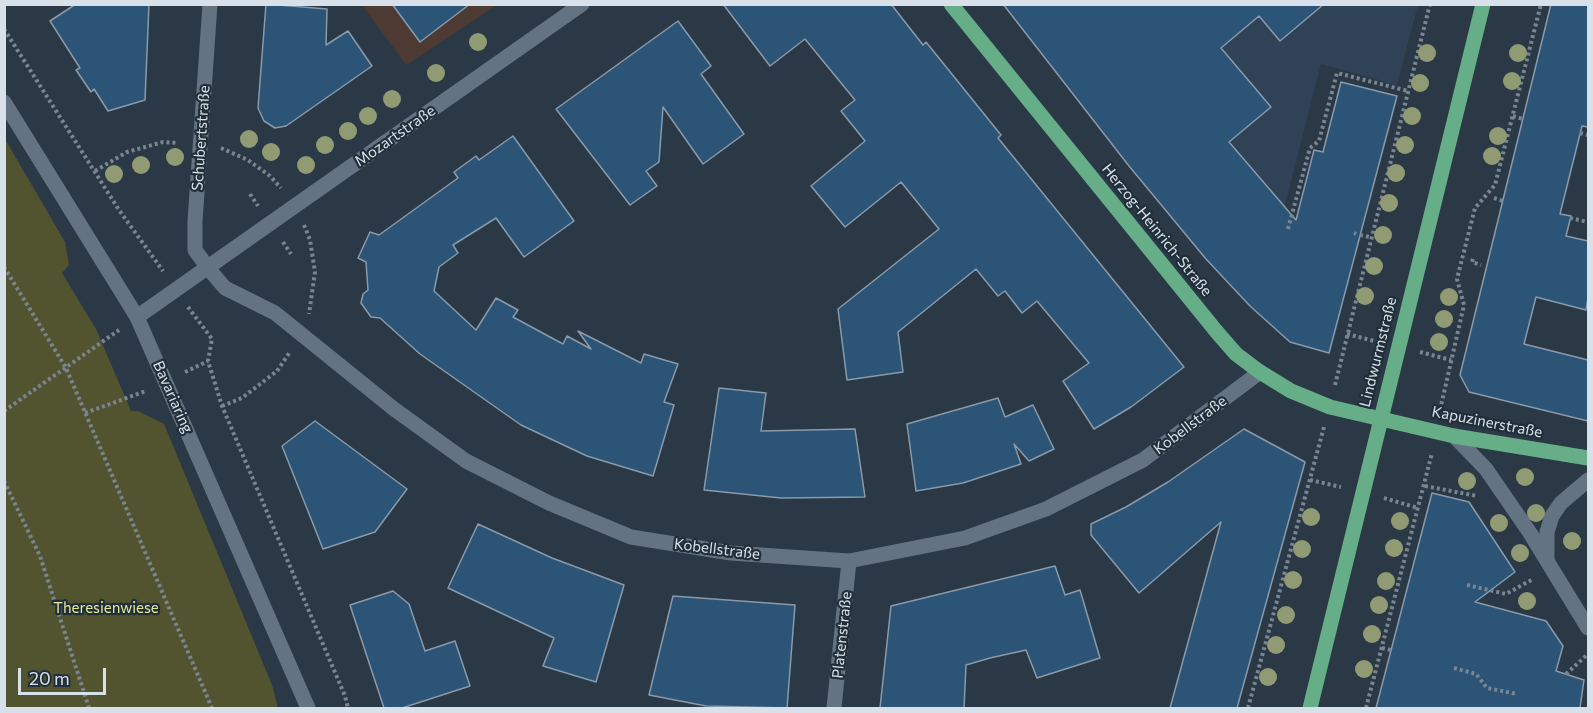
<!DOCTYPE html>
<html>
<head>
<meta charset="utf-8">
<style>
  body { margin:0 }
  #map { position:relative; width:1593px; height:713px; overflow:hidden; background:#2b3946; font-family:Commissioner,sans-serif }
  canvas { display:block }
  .frame { position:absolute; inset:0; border:6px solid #d8e1ea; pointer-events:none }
  .scale { position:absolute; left:18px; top:668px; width:88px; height:27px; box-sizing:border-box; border:3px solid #d8e1ea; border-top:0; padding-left:8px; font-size:18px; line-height:21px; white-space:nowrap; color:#d8e1ea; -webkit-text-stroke:4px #212f3b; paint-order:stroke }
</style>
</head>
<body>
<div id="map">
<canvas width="1593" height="713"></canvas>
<div class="frame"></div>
<div class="scale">20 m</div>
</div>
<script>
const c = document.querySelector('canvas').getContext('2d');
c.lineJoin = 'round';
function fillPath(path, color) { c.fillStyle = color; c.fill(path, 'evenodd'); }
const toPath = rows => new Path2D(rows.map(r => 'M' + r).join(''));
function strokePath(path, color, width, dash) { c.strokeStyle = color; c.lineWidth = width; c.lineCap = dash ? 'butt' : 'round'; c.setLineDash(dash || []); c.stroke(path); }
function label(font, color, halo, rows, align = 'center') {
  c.font = font + ' Commissioner,sans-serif'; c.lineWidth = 4.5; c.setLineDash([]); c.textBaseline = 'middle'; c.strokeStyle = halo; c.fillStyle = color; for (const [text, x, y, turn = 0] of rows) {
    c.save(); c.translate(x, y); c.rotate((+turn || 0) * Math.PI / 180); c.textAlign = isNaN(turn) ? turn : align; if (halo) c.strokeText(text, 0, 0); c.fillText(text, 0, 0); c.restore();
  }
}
const built = toPath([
  [1146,5,1418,5,1397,85,1321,64,1285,204,1258,226]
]);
const medical = toPath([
  [362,5,497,5,406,65]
]);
const green = toPath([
  [5,139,65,242,69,265,62,273,96,329,131,411,138,411,164,424,272,685,278,708,5,708]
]);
const building = toPath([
  [76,4,149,4,145,100,108,111,94,89,91,92,76,70,80,68,50,21,76,4],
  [266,4,327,9,326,45,348,31,372,66,286,126,275,128,264,121,258,108,266,4],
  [392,4,470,4,420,42,392,4],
  [723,4,891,4,923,45,926,42,1001,135,998,138,1184,367,1131,407,1094,429,1063,381,1089,363,1037,301,1022,313,1005,291,998,296,976,269,898,332,903,372,847,380,838,309,939,229,901,182,845,227,811,186,865,141,841,111,855,100,805,39,770,66,723,4],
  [1003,4,1324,4,1280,41,1259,16,1221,48,1271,107,1229,142,1296,220,1314,150,1323,152,1341,82,1397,96,1329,353,1290,342,1250,306,1206,259,1129,166,1003,4],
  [1551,4,1588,4,1588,127,1582,126,1560,214,1571,216,1566,236,1588,241,1588,297,1586,310,1536,297,1524,344,1588,360,1588,421,1469,392,1460,375,1551,4],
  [678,21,711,66,701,74,744,134,703,164,663,107,659,162,646,171,657,186,630,205,556,109,678,21],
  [513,136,574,221,524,257,496,218,453,245,458,253,439,267,434,291,476,330,496,298,518,310,513,317,563,344,567,336,591,349,578,331,641,363,644,354,678,364,664,402,674,405,653,476,587,456,521,425,420,354,380,318,371,317,361,303,363,294,368,290,366,262,358,258,370,232,379,235,458,178,454,172,476,156,479,160,513,136],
  [719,388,766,393,761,431,855,429,865,497,781,498,704,490,719,388],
  [998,398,1005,417,1033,405,1054,449,1029,461,1014,444,1021,464,963,483,916,491,907,424,998,398],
  [315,421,407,489,375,532,323,549,282,446,315,421],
  [1244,429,1305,462,1237,708,1170,708,1221,522,1139,593,1091,535,1091,524,1126,507,1168,482,1244,429],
  [1432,493,1469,502,1515,572,1475,602,1546,621,1563,646,1556,671,1584,680,1580,708,1376,708,1432,493],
  [478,524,552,558,624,585,596,682,543,666,554,638,448,588,478,524],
  [1055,566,1065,595,1080,590,1100,658,1037,678,1026,650,990,658,966,665,964,708,880,708,891,606,1055,566],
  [393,591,409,604,425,651,455,641,470,686,402,708,384,708,350,605,393,591],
  [673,596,795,605,787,708,706,706,649,695,673,596]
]);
const path = toPath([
  [4,29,119,210,163,271],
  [1513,116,1523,119],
  [1580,133,1588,135],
  [221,148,248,160,270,176,281,188],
  [95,171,127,152,163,142,178,143],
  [250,194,258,206],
  [1494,198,1503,201],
  [1570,218,1588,222],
  [304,225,310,240,315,272,309,314],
  [1288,229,1310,148,1319,141,1337,73,1408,91],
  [1354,233,1356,234],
  [1360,235,1370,237],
  [283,242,291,254],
  [1473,259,1472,262,1481,265],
  [4,267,66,368,212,708],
  [188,307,212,339,208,361,222,406,345,696,348,708],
  [1347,334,1378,342],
  [1420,352,1451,360],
  [185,372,208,361],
  [1335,385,1430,4],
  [222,406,242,398,277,371,290,352],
  [1440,410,1464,305,1457,279,1475,208,1495,185,1541,4],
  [4,411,119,330],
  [85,413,146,391],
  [1310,480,1341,487],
  [4,481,40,556,89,708],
  [1425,486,1477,496],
  [1384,498,1418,508],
  [1467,585,1506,594,1533,579],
  [1382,648,1391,650],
  [1454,668,1476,674,1487,688,1517,694],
  [1566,674,1588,654],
  [1248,708,1324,427],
  [1366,708,1432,453]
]);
const minor = toPath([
  [210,4,195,221,195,250,208,268,225,288,275,313,394,409,466,461,549,503,631,537,731,553,849,561,965,538,1046,509,1143,460,1260,372],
  [4,102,137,317,308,708],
  [137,317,582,4],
  [1454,436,1486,469,1530,533,1588,628],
  [1547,561,1547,532,1552,516,1561,503,1588,480],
  [834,708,849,561]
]);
const major = toPath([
  [951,4,1216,331,1236,354,1260,372,1291,391,1330,407,1454,436,1588,458],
  [1310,708,1483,4]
]);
const trees = [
  [478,42],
  [1427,53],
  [1518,53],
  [436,73],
  [1512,81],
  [1420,83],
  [392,99],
  [368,116],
  [1412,116],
  [348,131],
  [1498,136],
  [249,139],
  [325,145],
  [1405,145],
  [271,152],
  [1492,156],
  [175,157],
  [141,165],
  [306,165],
  [1396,173],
  [114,174],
  [1389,203],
  [1383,235],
  [1374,266],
  [1365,296],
  [1449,297],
  [1444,319],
  [1439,342],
  [1525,477],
  [1467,481],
  [1536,513],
  [1311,517],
  [1400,521],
  [1499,523],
  [1572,541],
  [1394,548],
  [1302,549],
  [1520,553],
  [1293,580],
  [1386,581],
  [1527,601],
  [1379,605],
  [1286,615],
  [1372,634],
  [1276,645],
  [1364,669],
  [1268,677]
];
const streetNames = [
  ["Mozartstraße",395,136,-35],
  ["Schubertstraße",201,138,-86],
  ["Herzog-Heinrich-Straße",1157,230,51],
  ["Lindwurmstraße",1378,352,-76],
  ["Bavariaring",173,397,66],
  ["Kapuzinerstraße",1487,422,11],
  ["Kobellstraße",1190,425,-37],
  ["Kobellstraße",717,549,7],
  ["Platenstraße",842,635,-84]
];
const parkNames = [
  ["Theresienwiese",106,608]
];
fillPath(built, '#304356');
fillPath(medical, '#4d3a32');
fillPath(green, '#51542f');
fillPath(building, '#2b5477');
strokePath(building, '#8a9aaa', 1.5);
strokePath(path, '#7a8591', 4, [3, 3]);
strokePath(minor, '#647382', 15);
strokePath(major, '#65ae88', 15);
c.fillStyle = '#909a73';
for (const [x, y] of trees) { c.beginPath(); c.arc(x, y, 9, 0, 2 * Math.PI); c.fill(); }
label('15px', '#d8e1ea', '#212f3b', streetNames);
label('15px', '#e3e997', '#212f3b', parkNames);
</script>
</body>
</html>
